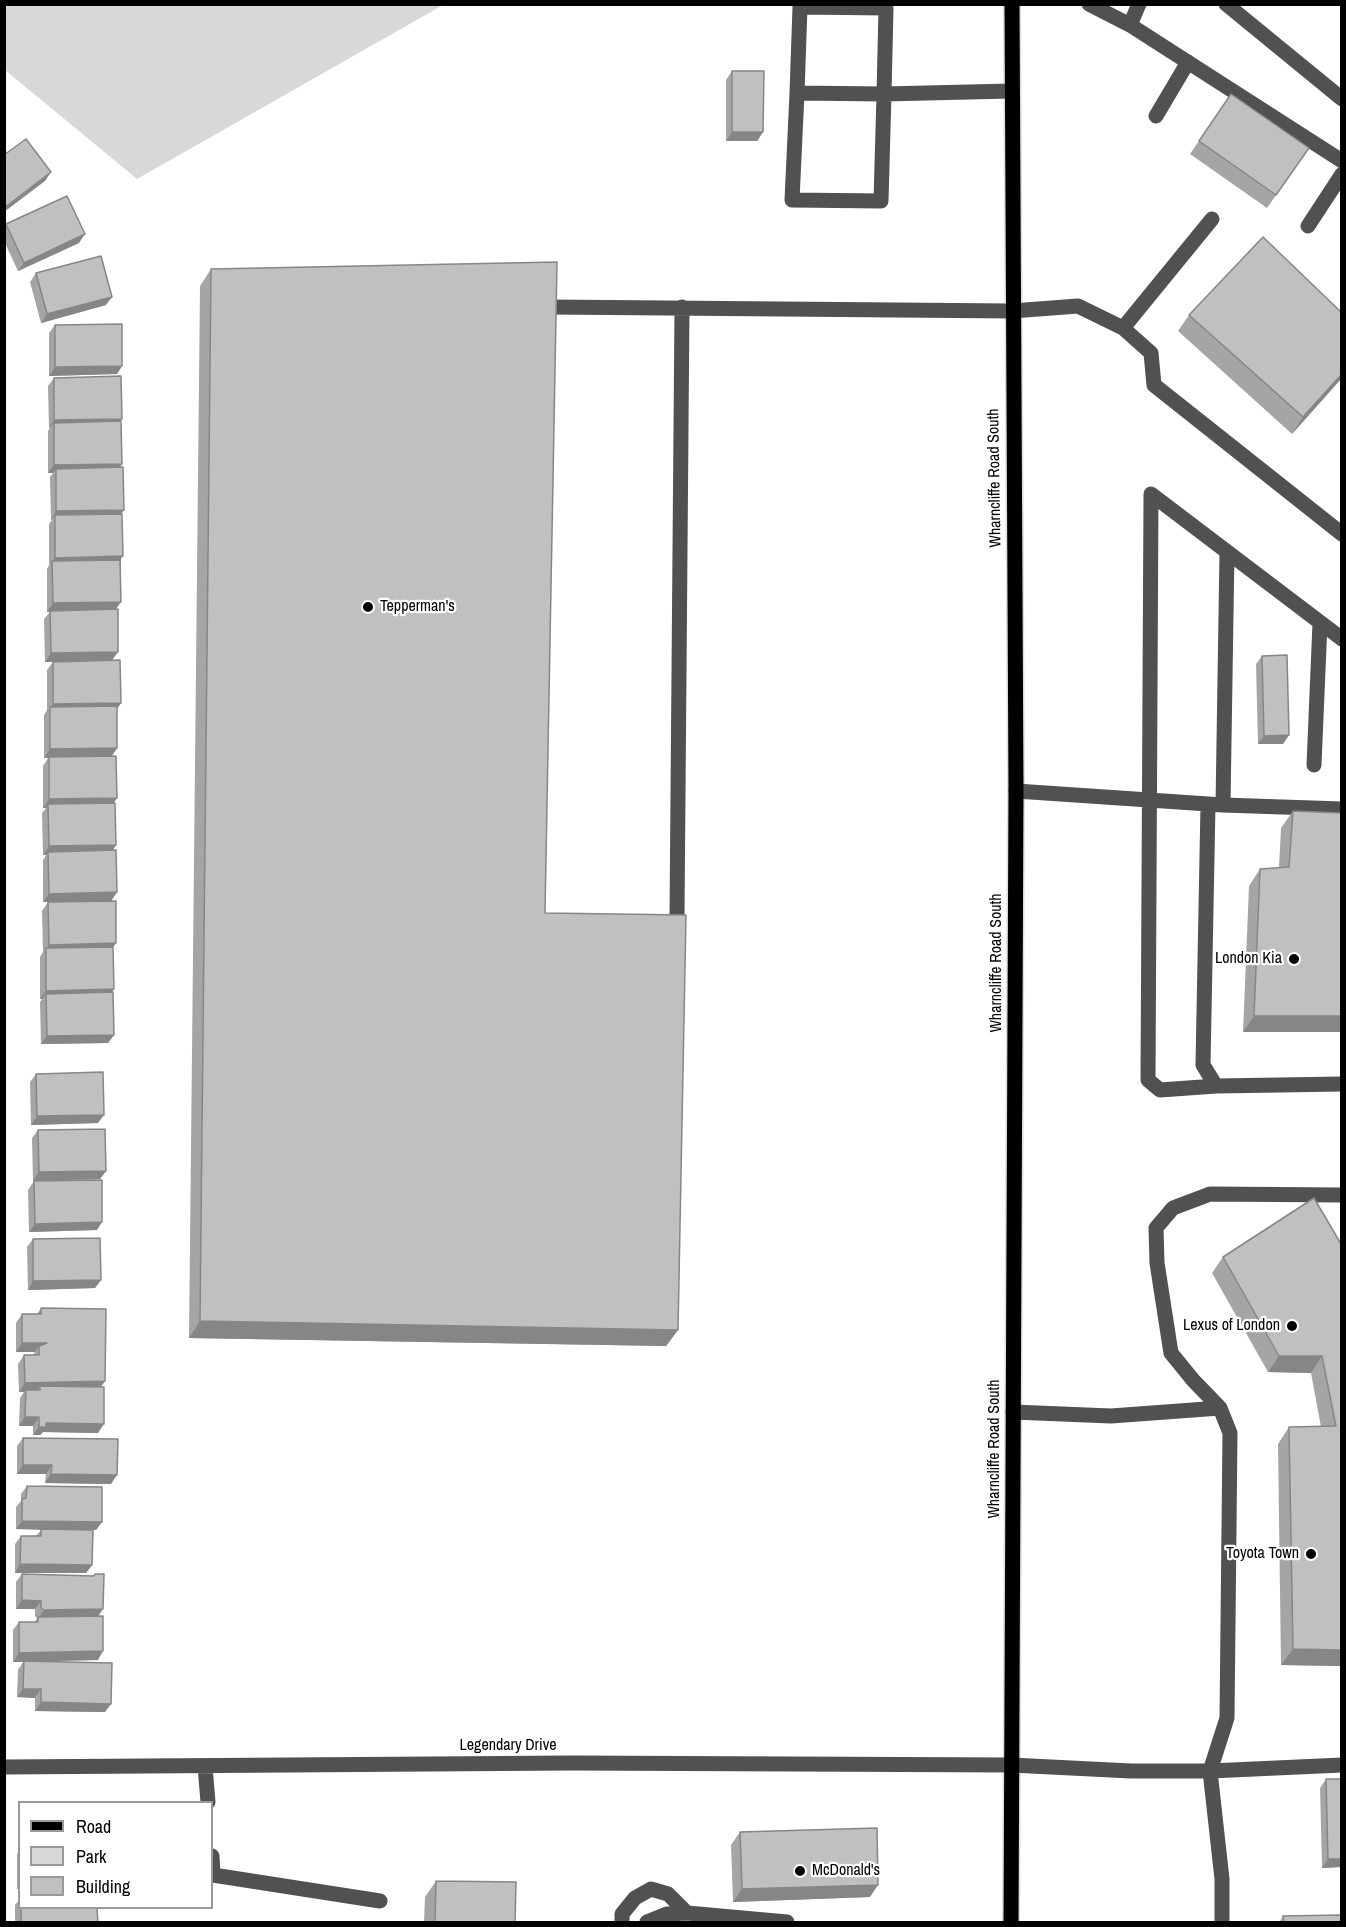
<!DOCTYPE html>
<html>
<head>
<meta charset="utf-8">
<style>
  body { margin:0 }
  #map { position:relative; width:1346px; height:1927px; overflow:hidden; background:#fff; font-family:"Archivo Narrow",sans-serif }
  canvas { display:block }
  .frame { position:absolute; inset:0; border:6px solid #000; pointer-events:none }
  .legend { position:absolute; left:18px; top:1801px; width:195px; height:108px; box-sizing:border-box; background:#fff; border:2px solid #999; margin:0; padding:8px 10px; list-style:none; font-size:18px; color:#000 }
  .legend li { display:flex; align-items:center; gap:12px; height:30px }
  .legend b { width:30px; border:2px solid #999 }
</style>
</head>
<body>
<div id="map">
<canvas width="1346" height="1927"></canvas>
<div class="frame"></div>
<ul class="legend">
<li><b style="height:8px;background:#000"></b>Road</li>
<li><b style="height:16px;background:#d8d8d8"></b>Park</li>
<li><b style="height:16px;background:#c0c0c0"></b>Building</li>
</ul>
</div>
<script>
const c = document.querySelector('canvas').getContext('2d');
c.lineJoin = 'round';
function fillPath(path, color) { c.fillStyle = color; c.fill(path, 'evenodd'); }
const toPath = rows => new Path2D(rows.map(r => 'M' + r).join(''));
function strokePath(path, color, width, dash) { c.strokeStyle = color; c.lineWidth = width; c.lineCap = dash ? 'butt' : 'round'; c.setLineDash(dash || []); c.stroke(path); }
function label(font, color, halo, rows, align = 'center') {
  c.font = font + ' "Archivo Narrow",sans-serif'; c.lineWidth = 4.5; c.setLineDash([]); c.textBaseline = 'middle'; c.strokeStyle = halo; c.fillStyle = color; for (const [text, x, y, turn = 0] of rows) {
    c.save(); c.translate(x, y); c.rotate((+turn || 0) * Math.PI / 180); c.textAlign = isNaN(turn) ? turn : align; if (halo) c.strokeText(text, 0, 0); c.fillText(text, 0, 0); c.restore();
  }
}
const green = toPath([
  [4,5,5,4,443,5,137,179,5,70]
]);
const minor = toPath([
  [1089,4,1130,25,1342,161],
  [1226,4,1342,99],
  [1130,25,1139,4],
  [797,93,800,7,886,8,884,94,881,201,792,200,797,93,884,94,1011,91],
  [1156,116,1188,62],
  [1308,226,1342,174],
  [550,307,1012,311,1078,306,1123,328,1151,353,1154,385,1342,534],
  [1123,328,1212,219],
  [1314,765,1320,623],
  [1016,791,1223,805,1342,809],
  [1208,804,1203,1065,1216,1086,1342,1084],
  [1223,805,1227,552],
  [677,915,682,307],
  [1216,1086,1160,1090,1148,1080,1151,494,1342,639],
  [1013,1412,1111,1416,1220,1408],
  [205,1766,208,1802],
  [4,1767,572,1763,1011,1765,1131,1771,1210,1771,1342,1765],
  [212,1856,213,1875,380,1901],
  [622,1922,622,1914,635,1898,651,1889,668,1894,687,1913],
  [647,1922,667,1914,687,1913,787,1922],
  [1222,1922,1222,1879,1210,1771,1227,1718,1230,1433,1220,1408,1193,1380,1171,1353,1157,1263,1156,1228,1173,1208,1210,1194,1342,1195]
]);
const major = toPath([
  [1011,1922,1016,791,1012,4]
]);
const wall = toPath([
  [732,71,763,132,757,141,726,141,726,80],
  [1231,94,1309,148,1267,208,1190,154],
  [6,224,79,243,18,271,4,241,4,227],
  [211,269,545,913,678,1330,666,1346,189,1338,200,286],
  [36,273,106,305,41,323,30,282],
  [1189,315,1341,379,1292,434,1178,331],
  [55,325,122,366,117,374,49,376,49,333],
  [54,378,120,421,122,464,119,468,124,510,121,514,121,602,115,609,118,652,112,660,45,662,44,619,50,612,47,612,47,569,49,565,49,524,52,520,51,520,50,477,53,473,48,473,48,431,50,428,49,428,48,386],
  [1262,656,1289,735,1283,744,1258,744,1256,664],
  [53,662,121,703,117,709,117,748,112,756,117,798,113,803,116,845,113,850,117,892,111,901,43,902,43,860,46,855,43,855,42,813,46,808,43,808,43,766,48,758,44,758,44,715,47,710,47,670],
  [1293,811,1341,813,1341,1032,1243,1032,1249,886,1260,869,1279,868,1281,828],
  [48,902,113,948,111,992,114,1035,108,1043,41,1044,40,1002,42,999,40,999,40,957,43,952,42,911],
  [36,1074,98,1123,31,1125,30,1082],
  [38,1130,106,1171,100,1179,33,1181,32,1138],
  [34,1181,97,1230,29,1232,28,1190],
  [33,1239,101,1280,95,1288,28,1290,27,1247],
  [1341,1244,1341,1666,1281,1665,1278,1444,1289,1427,1321,1427,1311,1373,1268,1372,1212,1273,1223,1257],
  [41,1308,105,1381,101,1387,98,1433,43,1432,40,1435,33,1435,33,1426,19,1426,20,1398,24,1392,19,1392,18,1364,24,1355,33,1355,35,1352,16,1352,16,1323,22,1314,37,1314],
  [23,1438,111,1484,45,1483,46,1474,17,1474,17,1446],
  [27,1486,102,1522,96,1530,93,1530,92,1565,86,1573,15,1573,15,1544,21,1536,36,1536,41,1530,16,1529,16,1507,21,1501,21,1494],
  [22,1574,93,1576,95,1574,98,1616,98,1660,34,1661,105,1712,35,1711,35,1698,17,1697,18,1670,23,1662,13,1662,13,1630,19,1622,35,1622,37,1618,35,1616,35,1609,16,1609,16,1582],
  [1326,1779,1341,1867,1322,1868,1320,1788],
  [740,1832,870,1897,733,1902,731,1845],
  [20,1851,20,1889,17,1889,17,1854],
  [436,1881,515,1923,424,1923,425,1897],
  [20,1899,20,1908,97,1908,98,1923,15,1923,15,1905],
  [1283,1916,1341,1923,1279,1923]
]);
const shadedWall = toPath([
  [732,132,763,132,757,141,726,141],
  [51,172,45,181,4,212,4,208],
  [85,234,79,243,18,271,24,263],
  [112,297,106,305,41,323,47,314],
  [122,366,117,374,49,376,55,367],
  [1341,375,1341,379,1292,434,1303,417],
  [122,419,116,427,54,423,49,428,54,420],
  [122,464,116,472,56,469,53,473,48,473,54,465],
  [124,510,118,518,55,515,51,520,56,511],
  [123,556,117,565,52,562,55,558],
  [121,602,115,610,47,612,53,603],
  [118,652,112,660,45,662,51,653],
  [121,703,115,711,50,709,53,704],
  [1289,735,1283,744,1258,744,1264,736],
  [117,748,111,757,44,758,50,749],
  [117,798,111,807,48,804,46,808,43,808,49,799],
  [116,845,110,854,48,852,46,855,43,855,49,846],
  [117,892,111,901,43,902,49,894],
  [116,943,110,952,46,950,49,945],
  [114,989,108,998,46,994,42,999,40,999,46,991],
  [1254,1016,1341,1016,1341,1032,1243,1032],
  [114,1035,108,1043,41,1044,47,1036],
  [104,1115,98,1123,31,1125,37,1116],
  [106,1171,100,1179,33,1181,39,1172],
  [102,1222,97,1230,29,1232,35,1224],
  [101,1280,95,1288,28,1290,33,1281],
  [200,1321,678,1330,666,1346,189,1338],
  [22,1343,47,1343,39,1346,35,1352,16,1352],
  [1279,1356,1322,1356,1311,1373,1268,1372],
  [105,1381,99,1389,40,1390,40,1386,37,1391,26,1390,24,1392,19,1392,25,1383],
  [25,1417,39,1417,33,1426,19,1426],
  [46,1423,104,1424,98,1433,43,1432,40,1435,33,1435,39,1427],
  [23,1465,52,1465,46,1474,17,1474],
  [51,1474,117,1475,111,1484,45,1483],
  [22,1521,102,1522,96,1530,16,1529],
  [20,1564,92,1565,86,1573,15,1573],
  [22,1600,41,1601,35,1609,16,1609],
  [103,1609,97,1618,38,1619,44,1610],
  [1293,1649,1341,1650,1341,1666,1281,1665],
  [103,1651,98,1660,13,1662,19,1653],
  [23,1689,41,1689,35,1698,17,1697],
  [41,1702,111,1704,105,1712,35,1711],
  [1328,1859,1341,1859,1341,1867,1322,1868],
  [878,1885,870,1897,733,1902,742,1889]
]);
const building = toPath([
  [732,71,764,71,763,132,732,132,732,71],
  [1231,94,1309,148,1276,195,1199,141,1231,94],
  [26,139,51,172,4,208,4,155,26,139],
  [67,196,85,234,24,263,6,224,67,196],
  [1263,237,1341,312,1341,375,1303,417,1189,315,1263,237],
  [101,256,112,297,47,314,36,273,101,256],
  [557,262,545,913,686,915,678,1330,200,1321,211,269,557,262],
  [122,324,122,366,55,367,55,325,122,324],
  [121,376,122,419,54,420,54,378,121,376],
  [121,421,122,464,54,465,54,423,121,421],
  [123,467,124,510,56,511,56,469,123,467],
  [122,514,123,556,55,558,55,515,122,514],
  [120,560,121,602,53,603,52,561,120,560],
  [118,609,118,652,51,653,50,611,118,609],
  [1287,655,1289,735,1264,736,1262,656,1287,655],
  [120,660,121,703,53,704,53,662,120,660],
  [117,706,117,748,50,749,50,707,117,706],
  [116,756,117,798,49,799,49,757,116,756],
  [115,803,116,845,49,846,48,804,115,803],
  [1293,811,1341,813,1341,1016,1254,1016,1260,869,1289,867,1293,811],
  [116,850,117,892,49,894,48,852,116,850],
  [116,901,116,943,49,945,48,902,116,901],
  [113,947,114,989,46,991,46,948,113,947],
  [113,992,114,1035,47,1036,46,994,113,992],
  [103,1072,104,1115,37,1116,36,1074,103,1072],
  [105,1129,106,1171,39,1172,38,1130,105,1129],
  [102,1180,102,1222,35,1224,34,1181,102,1180],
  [1314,1198,1341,1244,1341,1650,1293,1649,1289,1427,1336,1426,1322,1356,1279,1356,1223,1257,1314,1198],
  [100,1238,101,1280,33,1281,33,1239,100,1238],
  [41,1308,106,1309,105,1381,25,1383,24,1355,39,1355,39,1346,47,1343,22,1343,22,1314,41,1314,41,1308],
  [40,1386,104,1387,104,1424,46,1423,46,1427,39,1427,39,1417,25,1417,26,1390,40,1390,40,1386],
  [23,1438,118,1439,117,1475,51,1474,52,1465,23,1465,23,1438],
  [27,1486,102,1487,102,1522,22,1521,22,1499,26,1498,27,1486],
  [41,1529,93,1530,92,1565,20,1564,21,1536,41,1536,41,1529],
  [22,1574,94,1576,95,1574,104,1574,103,1609,44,1610,41,1608,41,1601,22,1600,22,1574],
  [103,1616,103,1651,19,1653,19,1622,38,1622,38,1617,103,1616],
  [24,1661,112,1663,111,1704,41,1702,41,1689,23,1689,24,1661],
  [1326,1779,1341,1779,1341,1859,1328,1859,1326,1779],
  [877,1828,878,1885,742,1889,740,1832,877,1828],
  [436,1881,516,1882,515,1923,435,1923,436,1881],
  [21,1908,97,1908,98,1923,21,1923,21,1908],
  [1341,1915,1341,1923,1284,1923,1283,1916,1341,1915]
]);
const markers = [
  [368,607,6,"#000"],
  [1294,959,6,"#000"],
  [1292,1326,6,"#000"],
  [1311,1554,6,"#000"],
  [800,1871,6,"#000"]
];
const streetNames = [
  ["Wharncliffe Road South",995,478,-91],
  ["Wharncliffe Road South",997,963,-90],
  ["Wharncliffe Road South",995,1449,-90],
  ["Legendary Drive",508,1746]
];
const poiNames = [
  ["Tepperman's",380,607,"left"],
  ["London Kia",1282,959],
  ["Lexus of London",1280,1326],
  ["Toyota Town",1299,1554],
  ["McDonald's",812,1871,"left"]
];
fillPath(green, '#d8d8d8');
strokePath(major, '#dbdbdb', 18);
strokePath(minor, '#515151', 15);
strokePath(major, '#000', 15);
fillPath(wall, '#a5a5a5');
fillPath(shadedWall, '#868686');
fillPath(building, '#c0c0c0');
strokePath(building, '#868686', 1.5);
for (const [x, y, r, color] of markers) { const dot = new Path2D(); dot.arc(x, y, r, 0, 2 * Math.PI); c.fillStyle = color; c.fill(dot); strokePath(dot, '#fff', 2); }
label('16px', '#000', '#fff', streetNames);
label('16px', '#000', '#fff', poiNames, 'right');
</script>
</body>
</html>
